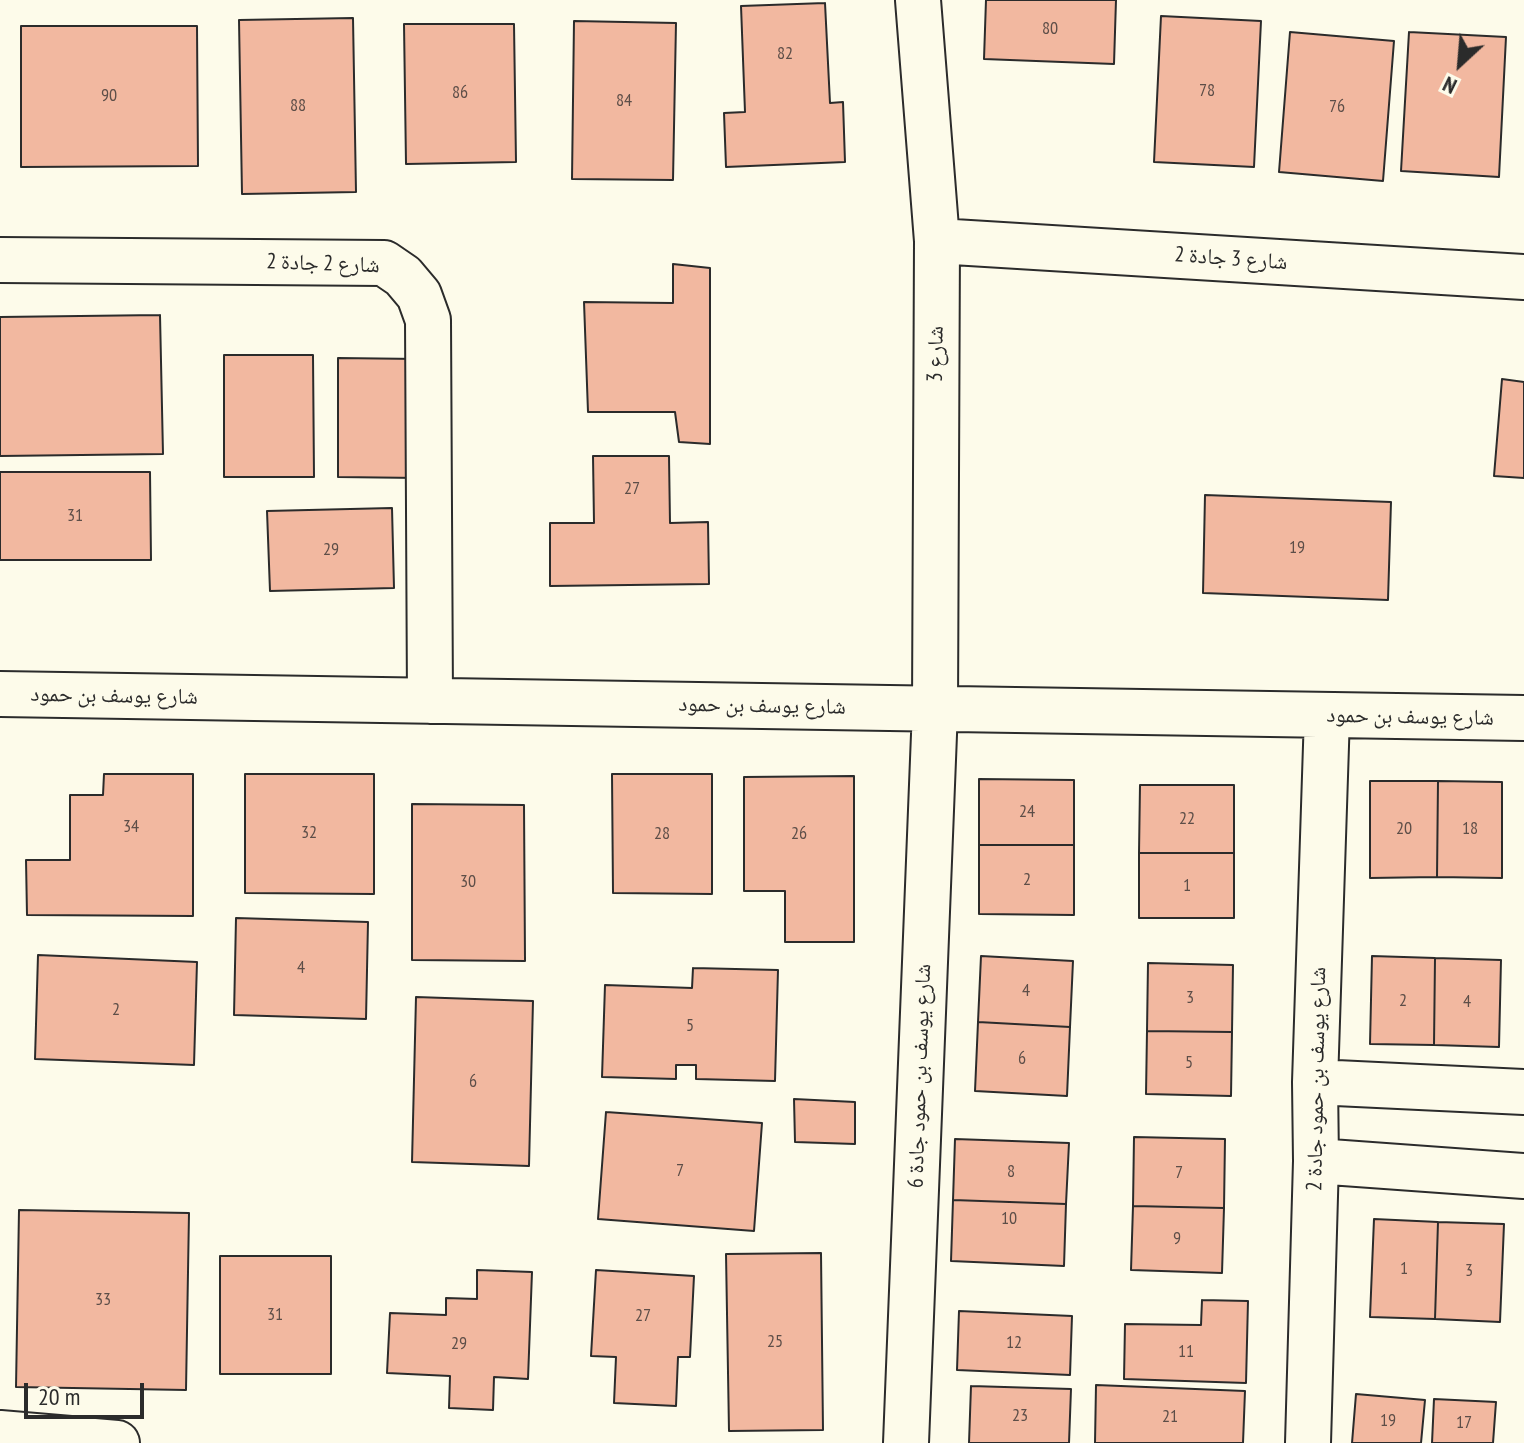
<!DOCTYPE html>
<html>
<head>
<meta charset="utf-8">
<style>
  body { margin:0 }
  #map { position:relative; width:1524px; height:1443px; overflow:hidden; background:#fdfbea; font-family:"PT Sans Narrow",sans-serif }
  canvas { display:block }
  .north { position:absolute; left:1420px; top:24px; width:80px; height:80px; -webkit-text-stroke:6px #fdfbea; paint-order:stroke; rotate:206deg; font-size:22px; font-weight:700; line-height:32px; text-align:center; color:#2b2b2b }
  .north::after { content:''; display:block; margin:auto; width:28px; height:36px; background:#2b2b2b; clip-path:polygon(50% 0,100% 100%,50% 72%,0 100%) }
  .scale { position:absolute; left:24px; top:1383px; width:120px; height:36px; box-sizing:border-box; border:4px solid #2b2b2b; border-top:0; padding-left:10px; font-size:24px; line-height:28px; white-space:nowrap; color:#2b2b2b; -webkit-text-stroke:6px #fdfbea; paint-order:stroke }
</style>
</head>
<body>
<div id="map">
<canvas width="1524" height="1443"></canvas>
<div class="north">N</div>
<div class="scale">20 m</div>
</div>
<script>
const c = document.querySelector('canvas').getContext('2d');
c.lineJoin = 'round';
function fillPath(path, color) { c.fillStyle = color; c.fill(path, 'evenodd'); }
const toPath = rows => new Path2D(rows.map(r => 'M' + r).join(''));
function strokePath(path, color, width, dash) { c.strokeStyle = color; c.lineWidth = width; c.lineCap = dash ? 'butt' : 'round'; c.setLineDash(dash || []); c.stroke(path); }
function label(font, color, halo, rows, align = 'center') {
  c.font = font + ' "PT Sans Narrow","Noto Naskh Arabic",sans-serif'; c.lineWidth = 6; c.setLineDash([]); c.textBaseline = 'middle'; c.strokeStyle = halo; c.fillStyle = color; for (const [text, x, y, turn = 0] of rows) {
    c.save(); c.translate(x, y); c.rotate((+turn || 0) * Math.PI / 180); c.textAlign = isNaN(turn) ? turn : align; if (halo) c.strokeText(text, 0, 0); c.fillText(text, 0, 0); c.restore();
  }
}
const building = toPath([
  [986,0,1116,0,1114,64,984,59,986,0],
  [825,3,830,103,843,102,845,162,726,167,724,113,745,112,741,6,825,3],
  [1161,16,1261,21,1254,167,1154,162,1161,16],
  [353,18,356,192,242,194,239,20,353,18],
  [574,21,676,23,673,180,572,179,574,21],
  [404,24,514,24,516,162,406,164,404,24],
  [21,26,197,26,198,166,21,167,21,26],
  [1290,32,1394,41,1383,181,1279,172,1290,32],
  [1409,32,1506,37,1499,177,1401,171,1409,32],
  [673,264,710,268,710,444,679,442,675,412,588,412,584,302,673,303,673,264],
  [160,315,163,454,0,456,0,317,160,315],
  [224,355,313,355,314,477,224,477,224,355],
  [338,358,419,359,419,478,338,477,338,358],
  [1502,379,1524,382,1524,478,1494,476,1502,379],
  [593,456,669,456,670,523,708,522,709,584,550,586,550,523,594,523,593,456],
  [0,472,150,472,151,560,0,560,0,472],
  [1205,495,1391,502,1388,600,1203,593,1205,495],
  [392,508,394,588,270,591,267,511,392,508],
  [104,774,193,774,193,916,27,915,26,860,70,860,70,795,103,795,104,774],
  [245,774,374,774,374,894,245,893,245,774],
  [612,774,712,774,712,894,613,893,612,774],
  [854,776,854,942,785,942,785,891,744,891,744,777,854,776],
  [979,779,1074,780,1074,845,979,845,979,779],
  [1370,781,1438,781,1437,877,1370,878,1370,781],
  [1438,781,1502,782,1502,878,1437,877,1438,781],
  [1140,785,1234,785,1234,853,1139,853,1140,785],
  [412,804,524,805,525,961,412,960,412,804],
  [979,845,1074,845,1074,915,979,914,979,845],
  [1139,853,1234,853,1234,918,1139,918,1139,853],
  [236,918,368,922,366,1019,234,1015,236,918],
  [38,955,197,962,194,1065,35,1059,38,955],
  [981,956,1073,961,1070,1027,978,1022,981,956],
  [1372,956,1435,958,1434,1045,1370,1044,1372,956],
  [1435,958,1501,960,1499,1047,1434,1045,1435,958],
  [1148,963,1233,965,1232,1032,1147,1031,1148,963],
  [693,968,778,970,775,1081,696,1079,696,1065,676,1065,676,1079,602,1077,605,985,692,988,693,968],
  [416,997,533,1001,529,1166,412,1162,416,997],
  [978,1022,1070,1027,1067,1096,975,1091,978,1022],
  [1147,1031,1232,1032,1231,1096,1146,1094,1147,1031],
  [794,1099,855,1102,855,1144,795,1142,794,1099],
  [606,1112,762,1123,754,1231,598,1219,606,1112],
  [1134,1137,1225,1139,1224,1208,1133,1206,1134,1137],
  [955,1139,1069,1143,1066,1204,953,1200,955,1139],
  [953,1200,1066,1204,1064,1266,951,1261,953,1200],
  [1133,1206,1224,1208,1222,1273,1131,1270,1133,1206],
  [19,1210,189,1213,186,1390,16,1387,19,1210],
  [1374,1219,1438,1222,1435,1319,1370,1317,1374,1219],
  [1438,1222,1504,1224,1500,1322,1435,1319,1438,1222],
  [821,1253,823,1430,729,1431,726,1254,821,1253],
  [220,1256,331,1256,331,1374,220,1374,220,1256],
  [477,1270,532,1272,528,1379,494,1377,493,1410,449,1408,450,1376,387,1373,390,1313,446,1315,446,1298,477,1299,477,1270],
  [596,1270,694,1276,690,1357,678,1357,676,1406,614,1403,616,1357,591,1356,596,1270],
  [1202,1300,1248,1301,1246,1383,1124,1379,1125,1324,1201,1325,1202,1300],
  [959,1311,1072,1316,1070,1375,957,1370,959,1311],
  [1096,1385,1245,1391,1243,1443,1095,1443,1096,1385],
  [971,1386,1071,1389,1069,1443,969,1443,971,1386],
  [1356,1394,1425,1400,1421,1443,1352,1443,1356,1394],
  [1434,1399,1496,1402,1493,1443,1432,1443,1434,1399]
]);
const minor = toPath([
  [937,241,1524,277],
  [0,260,384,263,403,276,419,295,428,320,430,701],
  [0,694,1524,718],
  [1315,1082,1524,1092],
  [1316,1161,1524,1176],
  [0,1433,117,1443],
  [906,1443,935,709,937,241,918,0],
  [1308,1443,1316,1161,1315,1082,1327,715]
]);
const numberNames = [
  ["80",1050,29],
  ["82",785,54],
  ["78",1207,91],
  ["86",460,93],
  ["90",109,96],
  ["84",624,101],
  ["88",298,106],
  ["76",1337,107],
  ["27",632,489],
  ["31",75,516],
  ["19",1297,548],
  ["29",331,550],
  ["24",1027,812],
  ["22",1187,819],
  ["34",131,827],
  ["20",1404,829],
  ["18",1470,829],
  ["32",309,833],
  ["28",662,834],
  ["26",799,834],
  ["2",1027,880],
  ["30",468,882],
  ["1",1187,886],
  ["4",301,968],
  ["4",1026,991],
  ["3",1190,998],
  ["2",1403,1001],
  ["4",1467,1002],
  ["2",116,1010],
  ["5",690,1026],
  ["6",1022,1059],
  ["5",1189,1063],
  ["6",473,1082],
  ["7",680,1171],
  ["8",1011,1172],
  ["7",1179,1173],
  ["10",1009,1219],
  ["9",1177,1239],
  ["1",1404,1269],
  ["3",1469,1271],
  ["33",103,1300],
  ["31",275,1315],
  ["27",643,1316],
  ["25",775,1342],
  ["12",1014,1343],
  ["29",459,1344],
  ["11",1186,1352],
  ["23",1020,1416],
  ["21",1170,1417],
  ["19",1388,1421],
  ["17",1464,1423]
];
const streetNames = [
  ["شارع 3 جادة 2",1231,259,4],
  ["شارع 2 جادة 2",323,264,2],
  ["شارع 3",936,354,-89],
  ["شارع يوسف بن حمود",114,696,1],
  ["شارع يوسف بن حمود",762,706,1],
  ["شارع يوسف بن حمود",1410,717,1],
  ["شارع يوسف بن حمود جادة 6",920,1076,-88],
  ["شارع يوسف بن حمود جادة 2",1317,1079,-89]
];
fillPath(building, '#f2b8a0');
strokePath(building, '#2b2b2b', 2);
strokePath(minor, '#2b2b2b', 48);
strokePath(minor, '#fdfbea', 44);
label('18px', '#5d4e48', null, numberNames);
label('22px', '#2b2b2b', '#fdfbea', streetNames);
</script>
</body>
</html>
